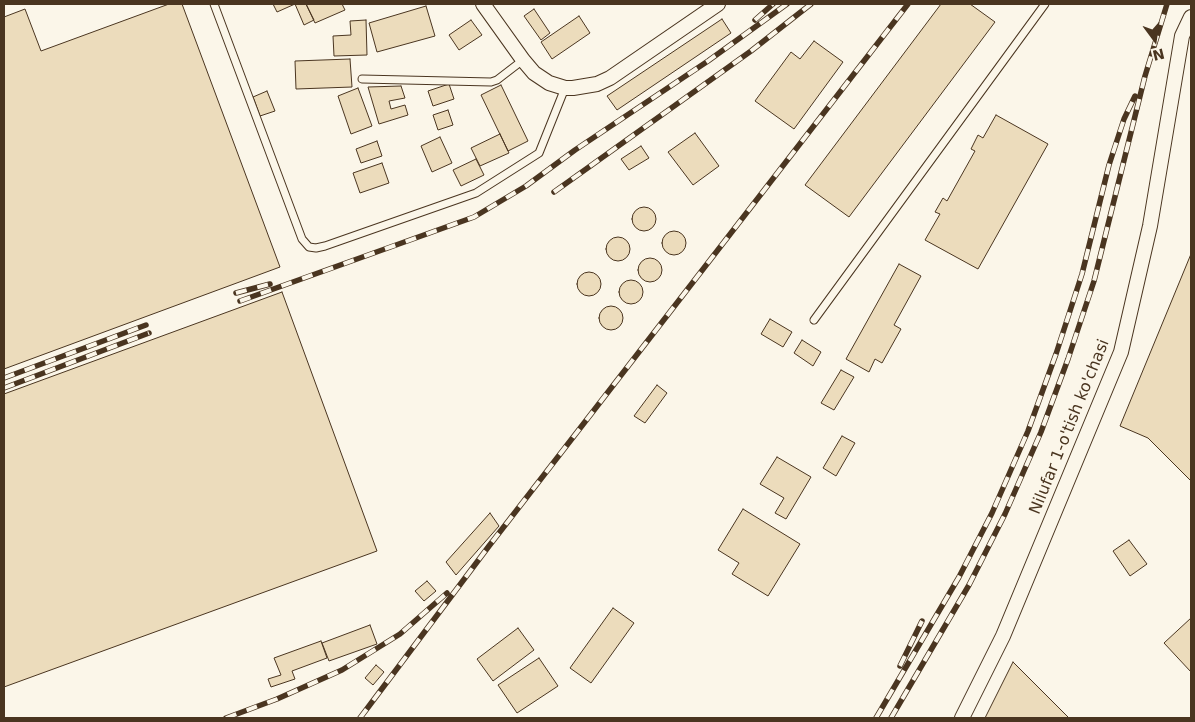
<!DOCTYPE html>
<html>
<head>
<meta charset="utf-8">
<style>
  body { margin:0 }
  #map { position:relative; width:1195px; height:722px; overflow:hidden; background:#fbf6e9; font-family:"DejaVu Sans",sans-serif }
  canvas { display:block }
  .frame { position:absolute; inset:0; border:5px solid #4a3520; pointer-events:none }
  .north { position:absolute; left:1130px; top:15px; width:50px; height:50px; -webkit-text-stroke:4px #fbf6e9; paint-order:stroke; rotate:166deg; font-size:14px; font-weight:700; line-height:20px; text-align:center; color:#4a3520 }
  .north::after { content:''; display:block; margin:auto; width:18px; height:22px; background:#4a3520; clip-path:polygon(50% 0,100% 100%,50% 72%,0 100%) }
</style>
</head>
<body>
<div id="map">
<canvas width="1195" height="722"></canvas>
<div class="frame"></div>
<div class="north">N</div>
</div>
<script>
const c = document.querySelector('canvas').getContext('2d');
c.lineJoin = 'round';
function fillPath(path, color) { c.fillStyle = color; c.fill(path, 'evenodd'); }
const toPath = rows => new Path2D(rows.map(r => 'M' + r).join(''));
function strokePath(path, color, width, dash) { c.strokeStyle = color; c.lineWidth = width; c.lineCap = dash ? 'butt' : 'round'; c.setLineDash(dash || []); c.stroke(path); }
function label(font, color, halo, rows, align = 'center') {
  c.font = font + ' "DejaVu Sans",sans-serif'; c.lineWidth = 4; c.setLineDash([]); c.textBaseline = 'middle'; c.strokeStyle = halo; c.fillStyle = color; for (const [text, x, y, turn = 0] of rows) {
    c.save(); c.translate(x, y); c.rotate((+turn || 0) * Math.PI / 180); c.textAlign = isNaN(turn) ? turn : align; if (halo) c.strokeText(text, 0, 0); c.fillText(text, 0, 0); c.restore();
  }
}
const building = toPath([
  [169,4,182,4,280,267,4,369,4,17,25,9,41,51,169,4],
  [273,4,306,4,314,20,304,25,295,4,277,12,273,4],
  [306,4,342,4,345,10,315,23,306,4],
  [941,4,970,4,995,22,849,217,805,185,941,4],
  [426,6,435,36,377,52,369,23,426,6],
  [534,9,550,33,541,40,524,16,534,9],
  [579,16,590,33,552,59,541,42,579,16],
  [722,19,731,33,617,110,607,96,722,19],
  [366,20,367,55,334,56,333,36,351,35,350,21,366,20],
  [471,20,482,35,459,50,449,35,471,20],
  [814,41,843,62,794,129,755,101,791,52,800,59,814,41],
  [350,59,352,87,296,89,295,61,350,59],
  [449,84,454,99,433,106,428,91,449,84],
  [501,85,528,141,508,151,481,95,501,85],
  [401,86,405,98,389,101,391,109,405,105,408,115,379,124,368,87,401,86],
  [358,88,372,126,351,134,338,96,358,88],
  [267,91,275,111,260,116,253,97,267,91],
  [448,110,453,125,438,130,433,115,448,110],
  [996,115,1048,144,978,269,925,240,940,214,935,212,943,198,947,201,975,151,971,149,978,135,983,138,996,115],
  [695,133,719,166,693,185,668,152,695,133],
  [500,134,509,153,480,166,471,148,500,134],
  [440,137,452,163,432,172,421,146,440,137],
  [377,141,382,156,361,163,356,149,377,141],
  [641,146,649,158,629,170,621,159,641,146],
  [476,159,484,175,461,186,453,170,476,159],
  [382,163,389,183,360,193,353,173,382,163],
  '632 219a12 12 0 1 1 24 0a12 12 0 1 1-24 0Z',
  '662 243a12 12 0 1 1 24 0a12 12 0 1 1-24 0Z',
  '606 249a12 12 0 1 1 24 0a12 12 0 1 1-24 0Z',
  [1191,254,1191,481,1148,438,1120,426,1191,254],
  '638 270a12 12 0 1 1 24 0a12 12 0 1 1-24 0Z',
  [899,264,921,276,894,325,901,329,882,363,875,359,869,372,846,359,899,264],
  '577 284a12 12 0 1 1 24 0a12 12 0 1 1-24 0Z',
  '619 292a12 12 0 1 1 24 0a12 12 0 1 1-24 0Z',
  [282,292,377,551,4,687,4,394,282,292],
  '599 318a12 12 0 1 1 24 0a12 12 0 1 1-24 0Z',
  [770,319,792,332,783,347,761,334,770,319],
  [802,340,821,352,813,366,794,353,802,340],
  [841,370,854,377,834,410,821,403,841,370],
  [657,385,667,393,645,423,634,416,657,385],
  [842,436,855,443,836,476,823,468,842,436],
  [777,457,811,477,786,519,775,513,784,498,760,484,777,457],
  [743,509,800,544,768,596,732,574,739,563,718,550,743,509],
  [490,513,499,526,456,575,446,562,490,513],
  [1129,540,1147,564,1130,576,1113,551,1129,540],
  [427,581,436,591,424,601,415,591,427,581],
  [613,608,634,623,591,683,570,668,613,608],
  [1191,618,1191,672,1164,643,1191,618],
  [370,625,377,644,329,661,322,643,370,625],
  [518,628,534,650,493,681,477,659,518,628],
  [321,641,327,658,292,671,295,679,271,687,268,679,281,675,274,658,321,641],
  [539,658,558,686,517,713,498,685,539,658],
  [1013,662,1069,718,985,718,1013,662],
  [376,665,384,672,373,685,365,678,376,665]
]);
const lane = toPath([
  [214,4,302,239,309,247,316,248,325,246,476,193,539,153,565,88],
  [362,79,491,82,497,80,523,60],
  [814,320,1045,4]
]);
const street = toPath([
  [483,4,523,60,534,73,549,83,565,88,573,88,597,84,610,78,718,4],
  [962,718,1003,636,1121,352,1150,226,1182,36,1191,17]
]);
const rail = toPath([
  [755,20,773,4],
  [554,192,751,51,811,4],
  [236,293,270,284],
  [240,301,474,217,526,186,575,150,708,61,787,4],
  [4,378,146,325],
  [4,388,149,333],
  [900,666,922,621],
  [226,718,277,699,342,670,400,634,447,593],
  [360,718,489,546,908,4],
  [876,718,959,577,992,513,1028,431,1056,354,1082,274,1109,165,1124,119,1135,96],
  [891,718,969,585,1005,514,1041,432,1068,359,1094,281,1145,76,1167,4]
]);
const streetNames = [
  ["Nilufar 1-o'tish ko'chasi",1070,427,-68]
];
fillPath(building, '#ecdcbc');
strokePath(building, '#4a3520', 1);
strokePath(lane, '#4a3520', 9);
strokePath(street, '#4a3520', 16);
strokePath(lane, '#fbf6e9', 7);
strokePath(street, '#fbf6e9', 14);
strokePath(rail, '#4a3520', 5.5);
strokePath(rail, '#fbf6e9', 4, [11]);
label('16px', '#4a3520', '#fbf6e9', streetNames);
</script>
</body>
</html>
